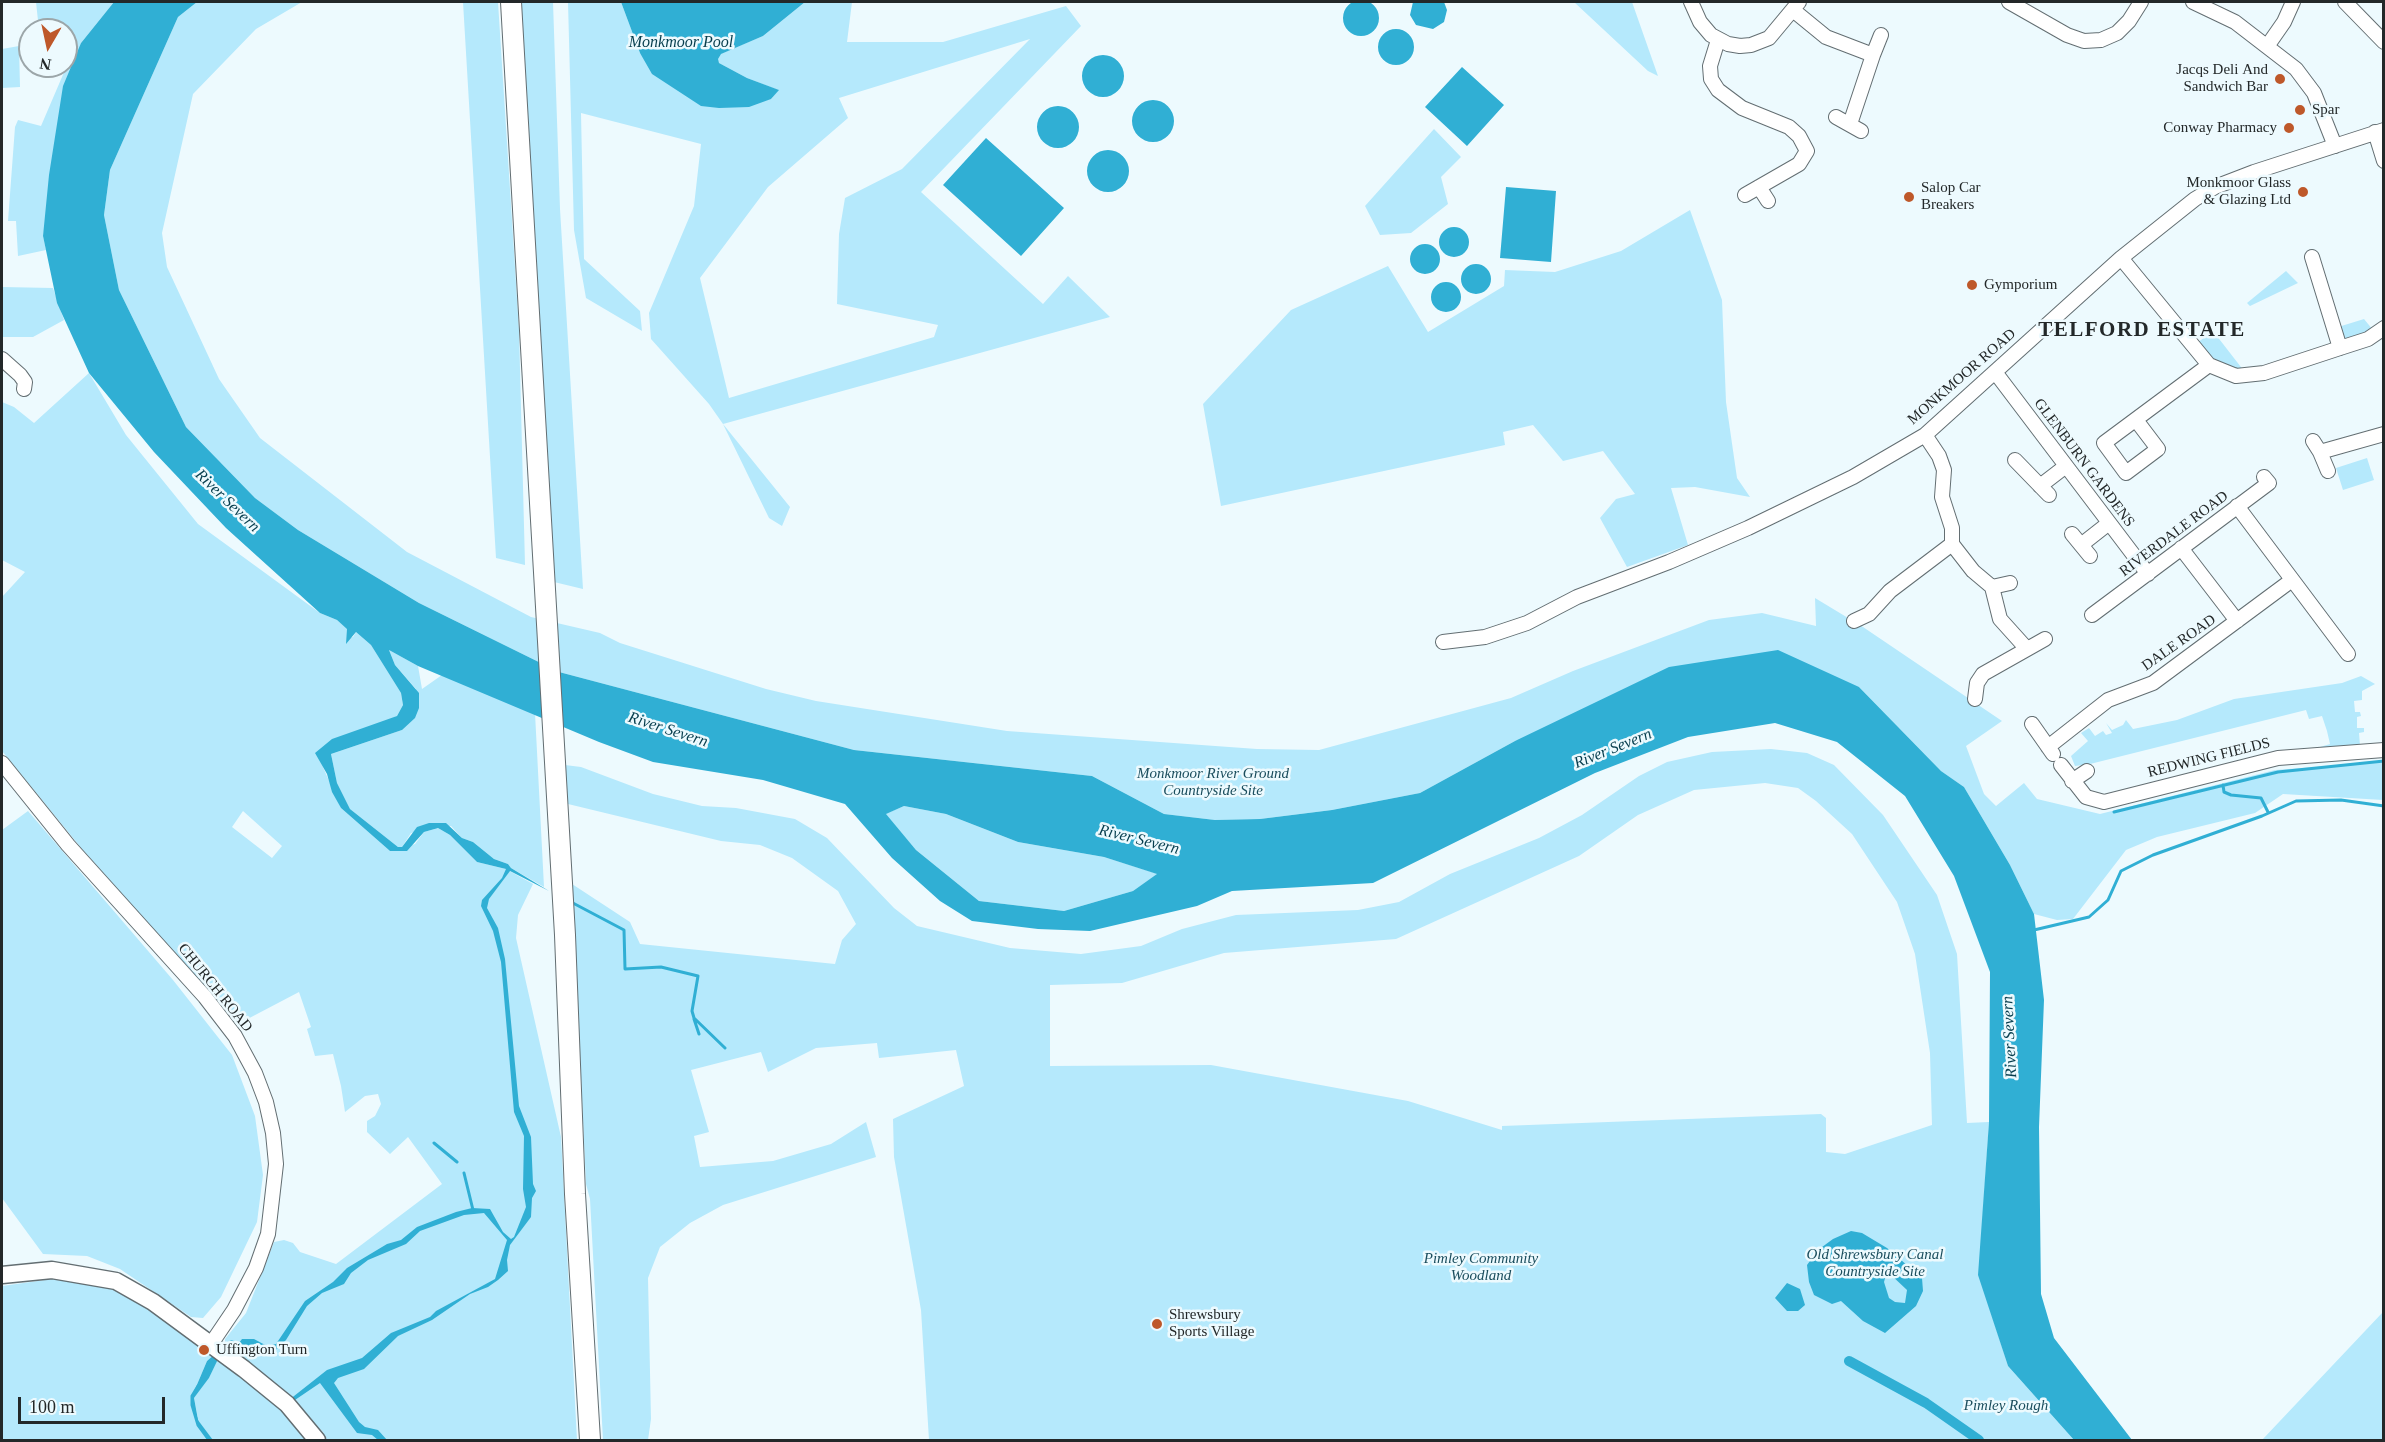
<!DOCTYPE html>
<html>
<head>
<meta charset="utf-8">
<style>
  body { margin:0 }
  #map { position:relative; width:2385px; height:1442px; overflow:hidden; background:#edfafe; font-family:Georgia,serif }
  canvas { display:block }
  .frame { position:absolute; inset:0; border:3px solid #232829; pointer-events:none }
  .north { position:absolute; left:18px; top:18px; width:60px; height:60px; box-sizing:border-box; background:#edfafe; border:2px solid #9ca6a9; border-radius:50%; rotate:189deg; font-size:16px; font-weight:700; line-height:24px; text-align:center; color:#232829 }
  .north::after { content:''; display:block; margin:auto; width:21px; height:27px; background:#be582a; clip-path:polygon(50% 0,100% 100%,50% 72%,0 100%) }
  .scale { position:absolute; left:18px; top:1397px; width:147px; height:27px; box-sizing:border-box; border:3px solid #232829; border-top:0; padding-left:8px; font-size:18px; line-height:21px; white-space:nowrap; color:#232829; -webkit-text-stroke:4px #edfafe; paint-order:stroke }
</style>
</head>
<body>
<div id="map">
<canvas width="2385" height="1442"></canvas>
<div class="frame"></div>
<div class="north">N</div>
<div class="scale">100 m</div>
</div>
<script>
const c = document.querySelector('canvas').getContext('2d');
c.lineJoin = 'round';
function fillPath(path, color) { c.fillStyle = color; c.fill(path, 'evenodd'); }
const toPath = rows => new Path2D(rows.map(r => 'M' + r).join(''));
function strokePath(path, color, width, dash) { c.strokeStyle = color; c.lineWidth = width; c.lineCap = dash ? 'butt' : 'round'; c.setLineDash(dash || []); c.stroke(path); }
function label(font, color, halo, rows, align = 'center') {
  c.font = font + ' Georgia,serif'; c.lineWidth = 5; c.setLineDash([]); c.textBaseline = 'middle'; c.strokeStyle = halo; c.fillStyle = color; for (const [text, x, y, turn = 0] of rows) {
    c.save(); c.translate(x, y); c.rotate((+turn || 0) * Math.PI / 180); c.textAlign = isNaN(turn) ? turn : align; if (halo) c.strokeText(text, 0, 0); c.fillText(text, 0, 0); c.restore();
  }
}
const green = toPath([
  [36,2,114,2,81,43,43,236,46,250,18,256,16,221,8,221,15,127,18,120,41,126,77,42,66,34,66,30,39,30],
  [197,2,302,2,256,29,193,94,162,233,167,267,219,379,260,438,407,552,531,617,600,633,620,643,766,689,816,701,1007,731,1257,749,1319,750,1511,698,1573,671,1709,620,1762,613,1816,626,1815,598,1863,627,2002,721,1966,746,1984,794,1996,806,2024,783,2037,799,2100,814,2275,770,2383,762,2383,800,2283,794,2255,813,2157,837,2126,850,2073,919,2057,920,2034,914,2010,865,1964,787,1941,771,1859,687,1515,741,1420,793,1332,810,1260,819,1215,820,1164,814,1092,776,854,750,559,672,419,603,298,530,255,498,186,427,119,290,104,215,110,170,178,17],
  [463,2,498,2,519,330,525,565,496,558],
  [520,2,553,2,560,209,583,589,554,582],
  [568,2,621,2,640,53,771,99,778,90,747,78,719,63,717,59,720,54,763,36,805,2,852,2,847,42,943,42,1066,6,1081,26,921,192,1043,304,1068,276,1110,317,723,424,790,507,782,526,769,518,723,424,709,404,651,339,649,313,694,206,701,144,581,113,584,259,640,311,642,331,586,298,574,230],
  [1030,39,902,169,845,198,839,234,837,304,938,325,934,337,729,398,700,278,768,187,848,118,839,98],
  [1574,2,1632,2,1658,76,1648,71],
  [19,46,20,87,2,88,2,49],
  [1434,129,1461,157,1441,177,1448,204,1411,233,1380,235,1365,206],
  [1690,210,1722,300,1726,402,1737,478,1750,497,1695,487,1671,488,1688,545,1627,567,1600,518,1616,499,1635,494,1603,451,1563,461,1533,425,1503,432,1505,445,1221,506,1203,404,1291,310,1388,266,1428,332,1504,286,1505,270,1555,272,1621,251],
  [2286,271,2298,283,2250,306,2247,303],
  [2,287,53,288,64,320,33,337,2,337],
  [2364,319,2373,330,2347,340,2342,339,2335,328],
  [2213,331,2244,371,2232,370,2215,362,2197,343],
  [89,373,126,435,198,524,320,613,337,620,348,629,347,638,353,637,356,632,371,645,401,693,403,705,397,716,319,758,341,808,390,851,415,844,424,832,438,828,450,835,477,862,506,869,533,884,518,915,516,938,561,1137,577,1440,327,1440,323,1432,292,1402,225,1347,225,1339,246,1313,274,1242,284,1240,293,1243,300,1252,336,1264,442,1184,408,1137,390,1154,367,1132,367,1121,375,1116,381,1104,378,1094,365,1096,345,1112,341,1086,333,1054,315,1056,307,1029,311,1027,299,992,238,1024,82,849,2,751,2,597,25,572,2,560,2,402,14,407,34,423],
  [243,811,282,846,272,858,232,827],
  [2367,458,2374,480,2343,490,2336,468],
  [389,650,418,666,422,689,442,675,535,713,544,887,511,868,508,864,494,859,473,842,462,838,451,826,411,833,402,847,398,847,350,809,337,783,331,754,402,730,416,689,395,665],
  [2361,676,2375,684,2362,691,2362,700,2354,701,2355,712,2360,712,2361,716,2357,717,2357,728,2364,728,2364,732,2359,733,2360,746,2317,748,2330,744,2327,731,2322,716,2309,719,2306,710,2090,764,2075,766,2071,756,2088,741,2081,733,2089,728,2095,736,2103,731,2106,735,2112,733,2106,723,2112,730,2123,725,2126,720,2133,729,2177,720,2234,699,2342,683],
  [1771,749,1807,753,1834,765,1883,815,1937,895,1957,954,1967,1123,1989,1122,1979,1275,2008,1366,2074,1440,929,1440,921,1310,894,1157,893,1119,964,1086,956,1050,879,1058,877,1043,816,1048,768,1072,761,1052,691,1070,709,1132,694,1136,700,1167,773,1161,831,1144,866,1122,876,1157,723,1205,690,1223,660,1247,648,1278,651,1419,648,1440,603,1440,590,1199,586,1184,572,884,630,922,640,944,835,964,842,940,856,924,838,891,792,858,760,845,721,841,568,804,565,765,581,767,653,794,702,806,736,808,795,819,827,838,894,908,917,926,1010,948,1081,954,1141,946,1182,929,1236,915,1358,910,1399,902,1450,874,1539,838,1582,815,1639,776,1667,762,1712,752],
  [1765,783,1798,788,1816,801,1852,834,1897,902,1915,954,1930,1053,1932,1125,1845,1154,1826,1152,1826,1118,1821,1114,1502,1126,1502,1130,1408,1101,1211,1065,1050,1066,1050,985,1122,983,1224,953,1396,939,1579,856,1638,815,1694,790],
  [904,806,946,814,1018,842,1104,857,1158,874,1133,891,1064,911,979,901,916,850,885,814],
  [28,811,173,980,232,1055,255,1116,263,1175,257,1222,221,1297,203,1318,191,1317,120,1269,87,1256,43,1254,2,1198,2,830],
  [62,1275,114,1283,215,1355,207,1361,193,1394,199,1428,210,1440,2,1440,2,1286,52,1279],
  [2383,1312,2383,1440,2262,1440],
  [217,1360,286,1412,313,1440,213,1440,198,1420,194,1398,209,1378]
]);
const water = toPath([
  '1343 18a18 18 0 1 1 36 0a18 18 0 1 1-36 0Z',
  [114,2,197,2,178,17,110,170,104,215,119,290,186,427,255,498,298,530,419,603,559,672,854,750,1092,776,1164,814,1215,820,1260,819,1332,810,1420,793,1515,741,1669,667,1778,650,1859,687,1941,771,1964,787,2010,865,2034,914,2044,1000,2039,1127,2041,1294,2054,1338,2132,1440,2074,1440,2008,1366,1978,1275,1989,1122,1990,972,1954,876,1905,796,1837,742,1775,723,1688,737,1595,773,1373,883,1232,891,1197,906,1090,931,1038,929,972,921,940,901,892,858,845,804,763,780,653,762,599,742,418,666,389,650,395,665,419,693,419,708,415,718,402,730,331,754,337,783,350,809,398,847,402,847,417,827,429,823,446,823,462,838,473,842,494,859,508,864,511,868,549,891,510,871,489,899,487,908,498,928,505,959,519,1106,531,1137,533,1184,536,1191,532,1198,531,1217,510,1245,507,1260,508,1271,498,1280,488,1287,470,1294,432,1320,398,1336,364,1369,338,1378,334,1383,359,1422,365,1427,378,1430,387,1440,378,1440,372,1435,357,1433,320,1383,292,1402,289,1400,327,1370,362,1358,391,1333,430,1317,436,1311,495,1279,507,1240,484,1213,464,1215,420,1231,406,1244,368,1260,351,1273,344,1284,322,1293,307,1306,286,1340,270,1356,240,1348,229,1350,219,1357,209,1378,194,1398,198,1420,213,1440,210,1440,199,1428,192,1404,193,1394,207,1361,231,1340,239,1343,242,1339,254,1339,267,1346,276,1344,305,1301,333,1282,347,1268,387,1244,401,1240,417,1227,456,1212,472,1208,490,1209,503,1232,511,1239,514,1237,526,1207,523,1189,524,1136,514,1112,501,962,493,931,481,906,482,900,502,878,506,869,477,862,450,835,438,828,424,832,407,851,390,851,341,808,332,792,327,774,315,753,332,739,397,716,403,705,401,693,371,645,356,632,346,644,347,629,337,620,320,613,226,528,154,452,89,373,57,303,43,236,49,175,63,86,81,43],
  [904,806,946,814,1018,842,1104,857,1157,874,1133,891,1064,911,979,901,916,850,886,814],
  [621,2,805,2,763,36,721,54,718,59,719,63,747,78,779,90,771,99,749,107,719,108,701,106,652,74,640,53],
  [1413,2,1444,2,1447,10,1444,22,1433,29,1416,25,1410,15],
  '1378 47a18 18 0 1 1 36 0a18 18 0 1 1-36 0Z',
  '1082 76a21 21 0 1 1 42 0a21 21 0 1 1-42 0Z',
  [1462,67,1504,105,1467,146,1425,107],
  '1132 121a21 21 0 1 1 42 0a21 21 0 1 1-42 0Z',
  '1037 127a21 21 0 1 1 42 0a21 21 0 1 1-42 0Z',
  [986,138,1064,208,1021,256,943,185],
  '1087 171a21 21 0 1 1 42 0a21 21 0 1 1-42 0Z',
  [1506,187,1556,191,1551,262,1500,258],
  '1439 242a15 15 0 1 1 30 0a15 15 0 1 1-30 0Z',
  '1410 259a15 15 0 1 1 30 0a15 15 0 1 1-30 0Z',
  '1461 279a15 15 0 1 1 30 0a15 15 0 1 1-30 0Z',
  '1431 297a15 15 0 1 1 30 0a15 15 0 1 1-30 0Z',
  [1851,1231,1862,1233,1887,1248,1922,1278,1923,1291,1916,1306,1885,1333,1863,1321,1841,1301,1832,1304,1814,1295,1809,1282,1807,1265,1818,1250,1833,1239],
  [1890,1274,1907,1290,1905,1303,1895,1302,1889,1298,1884,1282,1886,1275],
  [1787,1283,1800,1289,1805,1305,1798,1311,1787,1311,1775,1298]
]);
const stream = toPath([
  [2223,785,2224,792,2231,795,2261,798,2268,812],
  [2114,812,2278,772,2384,761],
  [571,902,624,930,625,969,661,967,698,976,692,1011,694,1018,725,1048],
  [2034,930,2089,917,2108,900,2121,871,2153,855,2262,816,2296,801,2341,800,2384,806],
  [694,1019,699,1034],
  [434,1143,457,1162],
  [464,1173,473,1210],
  [198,1386,192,1396,192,1405,198,1425,209,1440]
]);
const canal = toPath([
  [1849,1361,1926,1403,1979,1440]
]);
const minor = toPath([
  [1691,2,1700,22,1711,35,1728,44,1740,46,1751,45,1769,38,1799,2],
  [2009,2,2067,35,2084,41,2101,40,2117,33,2129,21,2141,2],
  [2193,2,2235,22,2296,69,2314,93,2335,146],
  [2345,2,2384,42],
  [1793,10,1826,37,1873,55,1850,124],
  [1718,40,1710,66,1711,79,1718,90,1742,108,1789,127,1799,136,1807,151,1799,164,1745,195],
  [2268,45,2284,22,2293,2],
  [1873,55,1881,35],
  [1836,117,1861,131],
  [2375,132,2384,161],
  [1759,187,1768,201],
  [2312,257,2340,348],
  [2121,258,2209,365,2236,376,2264,373,2340,348,2368,339,2384,328],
  [2,359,20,375,25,382,24,389],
  [1995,372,2148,574],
  [2136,420,2158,449,2126,473,2104,443,2209,365],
  [1925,435,1939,456,1944,470,1942,497,1952,528,1952,544,1973,571,1992,587,2000,619,2027,649],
  [2313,441,2320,452,2384,434],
  [2320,452,2328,471],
  [2015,460,2049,495],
  [2040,486,2066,466],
  [2237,506,2348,654],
  [2072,534,2090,556],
  [2081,545,2109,523],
  [2181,548,2237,621],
  [1992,587,2010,583],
  [2092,615,2269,483,2264,477],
  [1854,621,1869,614,1890,591,1952,544],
  [1443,642,1485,637,1527,623,1577,597,1669,562,1748,528,1853,477,1925,435,2121,258,2195,199,2215,187,2254,172,2384,130],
  [1975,699,1977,683,1983,674,2045,639],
  [2032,724,2053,754],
  [2048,747,2108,700,2153,683,2292,580],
  [2,763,68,845,205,997,235,1036,255,1073,266,1102,273,1133,276,1164,268,1234,256,1268,234,1310,211,1344],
  [2061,765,2086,797,2104,802,2278,758,2384,750],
  [2072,781,2087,771]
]);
const major = toPath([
  [2,1275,52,1270,116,1281,153,1302,244,1369,287,1404,317,1440]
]);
const highway = toPath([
  [511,2,565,935,575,1194,590,1440]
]);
const markers = [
  [2280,79,6,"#be582a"],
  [2300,110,6,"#be582a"],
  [2289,128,6,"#be582a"],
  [2303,192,6,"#be582a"],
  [1909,197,6,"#be582a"],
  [1972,285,6,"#be582a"],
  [1157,1324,6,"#be582a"],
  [204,1350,6,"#be582a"]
];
const poiNames = [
  ["Jacqs Deli And",2268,70,"right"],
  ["Sandwich Bar",2268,87,"right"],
  ["Spar",2312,110],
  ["Conway Pharmacy",2277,128,"right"],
  ["Monkmoor Glass",2291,183,"right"],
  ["& Glazing Ltd",2291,200,"right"],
  ["Salop Car",1921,188],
  ["Breakers",1921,205],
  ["Gymporium",1984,285],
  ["Shrewsbury",1169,1315],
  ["Sports Village",1169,1332],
  ["Uffington Turn",216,1350]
];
const streetNames = [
  ["MONKMOOR ROAD",1962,377,-41],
  ["GLENBURN GARDENS",2084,463,53],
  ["RIVERDALE ROAD",2174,534,-37],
  ["DALE ROAD",2179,643,-35],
  ["REDWING FIELDS",2209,758,-14],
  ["CHURCH ROAD",215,988,51]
];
const parkNames = [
  ["Monkmoor River Ground",1213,774],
  ["Countryside Site",1213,791],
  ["Old Shrewsbury Canal",1875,1255],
  ["Countryside Site",1875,1272],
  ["Pimley Community",1481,1259],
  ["Woodland",1481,1276],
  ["Pimley Rough",2006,1406]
];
const waterNames = [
  ["Monkmoor Pool",681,43],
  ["River Severn",227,501,44],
  ["River Severn",668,730,18],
  ["River Severn",1613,749,-22],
  ["River Severn",1139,840,14],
  ["River Severn",2010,1037,-93]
];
const districtNames = [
  ["TELFORD ESTATE",2142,331]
];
fillPath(green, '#b5e9fc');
fillPath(water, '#30afd4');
strokePath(stream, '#30afd4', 3);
strokePath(canal, '#30afd4', 10);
strokePath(minor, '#636e72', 16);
strokePath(major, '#636e72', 19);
strokePath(highway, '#636e72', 22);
strokePath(minor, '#fff', 14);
strokePath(major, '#fff', 16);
strokePath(highway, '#fff', 20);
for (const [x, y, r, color] of markers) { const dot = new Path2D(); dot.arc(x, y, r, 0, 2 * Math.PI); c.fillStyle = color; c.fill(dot); strokePath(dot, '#edfafe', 2); }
label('15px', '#232829', '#edfafe', poiNames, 'left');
label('15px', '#232829', '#edfafe', streetNames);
label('italic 15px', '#1a4d5d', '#edfafe', parkNames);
label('italic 16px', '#073e4e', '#edfafe', waterNames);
c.letterSpacing = '1.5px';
label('bold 21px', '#232829', '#edfafe', districtNames);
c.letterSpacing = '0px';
</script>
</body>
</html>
